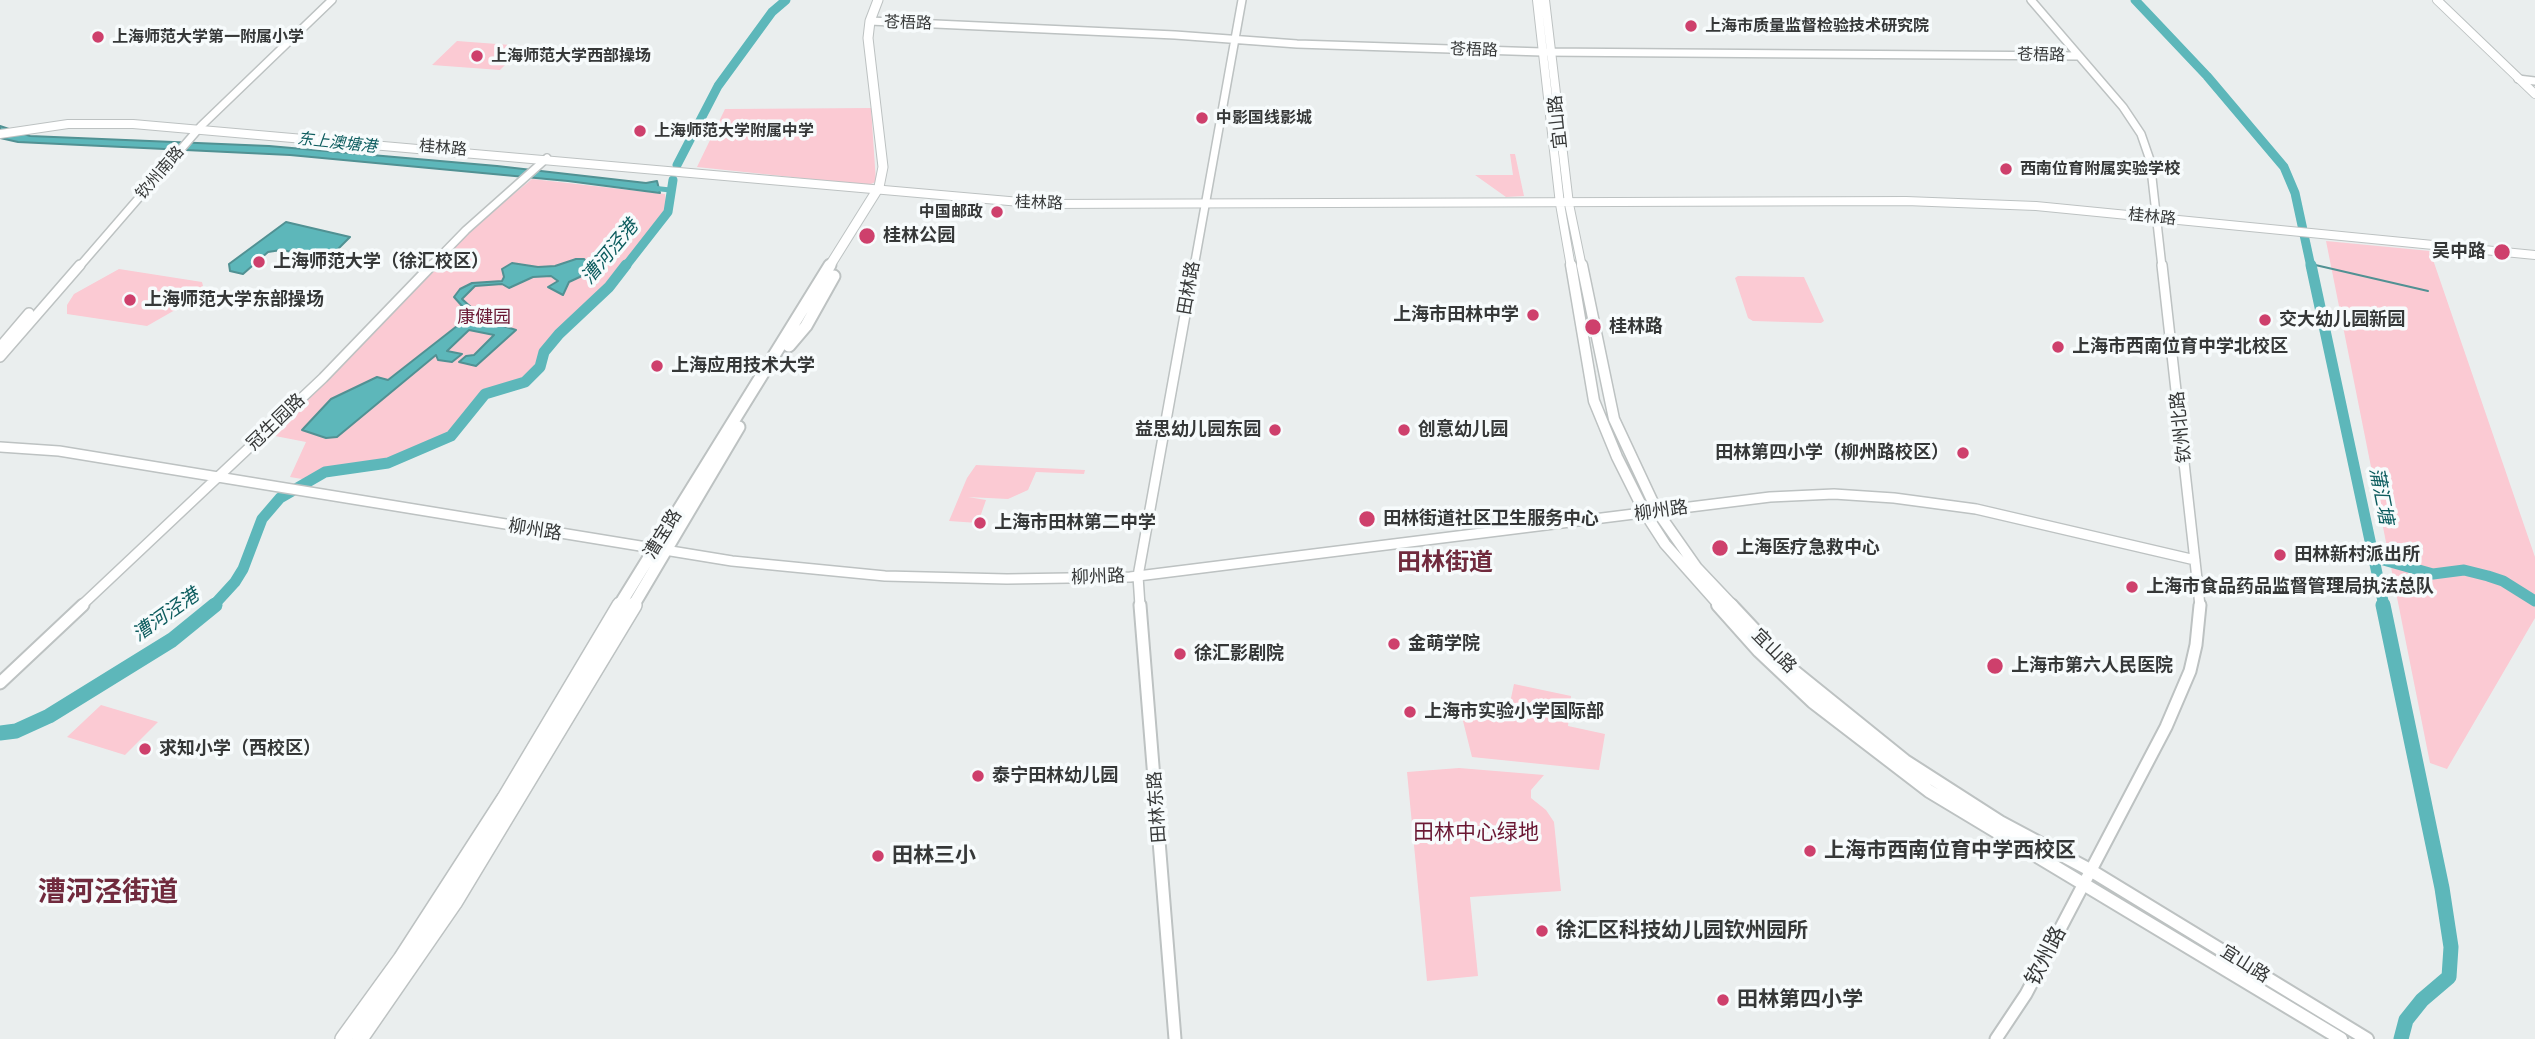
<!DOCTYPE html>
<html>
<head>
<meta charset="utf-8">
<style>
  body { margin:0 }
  canvas { display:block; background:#eaeeee }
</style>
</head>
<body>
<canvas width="2535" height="1039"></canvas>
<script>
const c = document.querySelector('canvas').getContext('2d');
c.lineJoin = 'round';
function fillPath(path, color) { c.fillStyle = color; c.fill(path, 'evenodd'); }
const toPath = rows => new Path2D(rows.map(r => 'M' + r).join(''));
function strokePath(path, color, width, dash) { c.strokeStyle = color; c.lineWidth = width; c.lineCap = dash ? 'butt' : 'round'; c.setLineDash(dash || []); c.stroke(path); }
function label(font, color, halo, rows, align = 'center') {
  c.font = font + ' Quicksand,"Noto Sans SC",sans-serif'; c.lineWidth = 7; c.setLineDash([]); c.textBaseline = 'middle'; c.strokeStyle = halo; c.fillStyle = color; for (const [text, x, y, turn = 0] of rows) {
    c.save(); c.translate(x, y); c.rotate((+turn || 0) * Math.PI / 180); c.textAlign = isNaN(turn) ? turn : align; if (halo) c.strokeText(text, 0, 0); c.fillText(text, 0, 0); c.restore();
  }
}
const green = toPath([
  [457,41,524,46,500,70,432,65],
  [871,108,876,182,868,185,697,167,725,109],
  [1510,154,1515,154,1524,196,1506,197,1475,175,1513,175],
  [532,179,665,194,668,212,609,287,559,334,544,352,540,367,525,382,485,394,451,436,388,463,325,472,308,480,290,477,306,442,270,435,480,222],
  [2326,241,2430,251,2535,557,2535,618,2447,769,2430,763],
  [119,269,202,282,203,286,182,306,147,326,67,314,67,305,74,294],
  [1738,276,1804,277,1824,321,1821,323,1753,321,1748,318,1735,278],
  [976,465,1085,470,1084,474,1036,472,1028,490,1008,499,968,497,986,500,978,523,949,521,967,478],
  [1514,684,1571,696,1568,726,1605,734,1599,770,1472,757,1460,709,1479,707,1508,712],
  [101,705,158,722,125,755,67,737],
  [1459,768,1544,775,1531,790,1531,798,1546,810,1554,822,1561,891,1470,897,1478,976,1427,981,1407,772]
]);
const water = toPath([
  [0,126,30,136,269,146,497,166,646,183,657,181,660,193,568,181,290,155,18,142,0,138,0,126],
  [286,222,350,237,332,255,322,257,281,250,268,252,243,274,230,271,229,264,286,222],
  [576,259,584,259,589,265,584,275,569,282,563,295,548,287,558,281,551,276,533,277,509,288,502,284,475,286,462,299,473,309,475,317,516,330,476,366,459,362,466,356,474,355,494,335,469,330,447,351,462,354,452,362,438,360,436,355,337,437,326,438,302,430,331,399,377,377,388,380,457,326,466,322,470,315,454,297,460,289,472,283,502,281,504,277,502,269,512,263,538,267,555,266,576,259]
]);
const stream = toPath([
  [2311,264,2428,291]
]);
const canal = toPath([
  [652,188,670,190]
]);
const riverFar2 = toPath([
  [2135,0,2207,76,2284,167,2295,193,2311,267],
  [677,165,718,86,772,12,786,0],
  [625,267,668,212,673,180]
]);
const riverFar1 = toPath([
  [2311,265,2384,606],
  [2373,557,2433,574,2464,570,2488,576,2503,581,2535,601],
  [213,606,235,582,243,569,262,519,280,498,325,472,388,463,451,436,485,394,525,382,540,367,544,352,559,334,609,287,626,265]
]);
const river = toPath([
  [2383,605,2442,888,2451,947,2449,977,2422,1000,2406,1020,2401,1039],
  [0,733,16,731,49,716,172,640,215,605]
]);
const tertiaryFar2 = toPath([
  [2031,0,2123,107,2141,134,2150,160,2162,267],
  [870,21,1175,35,1297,44,1542,52,2079,56],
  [2518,79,2535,81],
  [79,267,201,126,332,0],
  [430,267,466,230,547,158],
  [1194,267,1242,0]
]);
const tertiaryFar1 = toPath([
  [2162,265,2200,606],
  [0,347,29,313],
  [0,357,80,265],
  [0,447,59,451,732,561,885,576,1007,579,1130,577,1770,497,1834,494,1894,498,1976,509,2195,560],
  [81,606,323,378,432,265],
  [1140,606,1138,576,1194,265]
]);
const tertiary = toPath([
  [1140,605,1175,1039],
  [0,683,83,605],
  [1996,1039,2026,994,2166,727,2190,671,2196,645,2200,605]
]);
const secondaryFar2 = toPath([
  [1537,0,1560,204,1571,267],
  [1545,0,1569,204,1582,267],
  [2437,0,2535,94],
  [0,134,68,124,133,124,1043,204,1906,201,2036,206,2535,255]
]);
const secondaryFar1 = toPath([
  [1571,265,1594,401,1617,457,1645,513,1665,544,1720,606],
  [1582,265,1614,419,1657,511,1697,568,1733,606]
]);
const secondary = toPath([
  [1718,605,1759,651,1813,702,1929,791,2341,1039],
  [1731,605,1791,669,1905,761,2000,822,2090,870,2367,1039]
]);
const primaryFar2 = toPath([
  [829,267,879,187,883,167,868,38,870,21,878,0]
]);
const primaryFar1 = toPath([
  [789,346,806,326,834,276],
  [619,606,830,265],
  [633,606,739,427]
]);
const primary = toPath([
  [343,1039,401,959,505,798,620,605],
  [360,1039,454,903,634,605]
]);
const markers = [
  [1691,26,7,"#ce406c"],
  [98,37,7,"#ce406c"],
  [477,56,7,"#ce406c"],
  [1202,118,7,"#ce406c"],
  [640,131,7,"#ce406c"],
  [2006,169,7,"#ce406c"],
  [997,212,7,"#ce406c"],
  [867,236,9,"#ce406c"],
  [2502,252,9,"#ce406c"],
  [259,262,7,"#ce406c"],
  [130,300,7,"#ce406c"],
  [1533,315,7,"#ce406c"],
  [2265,320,7,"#ce406c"],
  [1593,327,9,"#ce406c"],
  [2058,347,7,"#ce406c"],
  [657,366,7,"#ce406c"],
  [1275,430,7,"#ce406c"],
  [1404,430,7,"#ce406c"],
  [1963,453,7,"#ce406c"],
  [1367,519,9,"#ce406c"],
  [980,523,7,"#ce406c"],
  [1720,548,9,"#ce406c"],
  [2280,555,7,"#ce406c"],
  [2132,587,7,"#ce406c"],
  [1394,644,7,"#ce406c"],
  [1180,654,7,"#ce406c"],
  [1995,666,9,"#ce406c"],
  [1410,712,7,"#ce406c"],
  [145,749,7,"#ce406c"],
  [978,776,7,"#ce406c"],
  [1810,851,7,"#ce406c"],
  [878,856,7,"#ce406c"],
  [1542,931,7,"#ce406c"],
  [1723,1000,7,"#ce406c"]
];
const farStreetnames = [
  ["苍梧路",908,23,2],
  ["苍梧路",1474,50,2],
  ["苍梧路",2041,55,1],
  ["桂林路",443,148,5],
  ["钦州南路",160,173,-49],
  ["桂林路",1039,203,2],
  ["桂林路",2152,217,6]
];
const farPoinames = [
  ["上海市质量监督检验技术研究院",1705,26],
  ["上海师范大学第一附属小学",112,37],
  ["上海师范大学西部操场",491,56],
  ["中影国线影城",1216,118],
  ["上海师范大学附属中学",654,131],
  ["西南位育附属实验学校",2020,169],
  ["中国邮政",983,212,"right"]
];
const farWaternames = [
  ["东上澳塘港",337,143,6]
];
const streetNames = [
  ["宜山路",1558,122,-96],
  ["田林路",1189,288,-80],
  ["冠生园路",276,422,-44],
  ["钦州北路",2181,427,-96],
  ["柳州路",1661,511,-8],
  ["柳州路",535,530,9],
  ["漕宝路",663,534,-58],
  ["柳州路",1098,577,-2],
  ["宜山路",1774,651,45],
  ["田林东路",1157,807,-94],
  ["宜山路",2245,964,32]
];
const poiNames = [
  ["桂林公园",883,236],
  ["吴中路",2486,252,"right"],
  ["上海师范大学（徐汇校区）",273,262],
  ["上海师范大学东部操场",144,300],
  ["上海市田林中学",1519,315,"right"],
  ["交大幼儿园新园",2279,320],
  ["桂林路",1609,327],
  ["上海市西南位育中学北校区",2072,347],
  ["上海应用技术大学",671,366],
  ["益思幼儿园东园",1261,430,"right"],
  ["创意幼儿园",1418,430],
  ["田林第四小学（柳州路校区）",1949,453,"right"],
  ["田林街道社区卫生服务中心",1383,519],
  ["上海市田林第二中学",994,523],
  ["上海医疗急救中心",1736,548],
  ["田林新村派出所",2294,555],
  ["上海市食品药品监督管理局执法总队",2146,587],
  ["金萌学院",1408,644],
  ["徐汇影剧院",1194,654],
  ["上海市第六人民医院",2011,666],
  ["上海市实验小学国际部",1424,712],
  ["求知小学（西校区）",159,749],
  ["泰宁田林幼儿园",992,776]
];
const parkNames = [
  ["康健园",484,318]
];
const waterNames = [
  ["漕河泾港",610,252,-50],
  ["蒲汇塘",2381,496,79],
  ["漕河泾港",166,615,-35]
];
const nearParknames = [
  ["田林中心绿地",1476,833]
];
const nearPoinames = [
  ["上海市西南位育中学西校区",1824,851],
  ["田林三小",892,856],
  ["徐汇区科技幼儿园钦州园所",1556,931],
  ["田林第四小学",1737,1000]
];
const nearStreetnames = [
  ["钦州路",2046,956,-63]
];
const districtNames = [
  ["田林街道",1445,563]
];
const nearDistrictnames = [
  ["漕河泾街道",108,893]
];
fillPath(green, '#fbcad3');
fillPath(water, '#5db7ba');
strokePath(water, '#519193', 2);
strokePath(stream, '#519193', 2);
strokePath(canal, '#5db7ba', 5);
strokePath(riverFar2, '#5db7ba', 9);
strokePath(riverFar1, '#5db7ba', 11);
strokePath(river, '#5db7ba', 15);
strokePath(tertiaryFar2, '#bdc2c2', 10);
strokePath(tertiaryFar1, '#bdc2c2', 12);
strokePath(tertiary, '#bdc2c2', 15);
strokePath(secondaryFar2, '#bdc2c2', 10);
strokePath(secondaryFar1, '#bdc2c2', 13);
strokePath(secondary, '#bdc2c2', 16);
strokePath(primaryFar2, '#bdc2c2', 11);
strokePath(primaryFar1, '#bdc2c2', 15);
strokePath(primary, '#bdc2c2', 18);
strokePath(tertiaryFar2, '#fff', 7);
strokePath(tertiaryFar1, '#fff', 9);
strokePath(tertiary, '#fff', 11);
strokePath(secondaryFar2, '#fff', 8);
strokePath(secondaryFar1, '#fff', 10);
strokePath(secondary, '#fff', 12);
strokePath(primaryFar2, '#fff', 9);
strokePath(primaryFar1, '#fff', 11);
strokePath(primary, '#fff', 15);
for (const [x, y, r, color] of markers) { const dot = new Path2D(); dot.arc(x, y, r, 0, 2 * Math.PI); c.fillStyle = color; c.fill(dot); strokePath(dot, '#f7fbfc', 2.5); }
label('16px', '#363838', '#f7fbfc', farStreetnames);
label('bold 16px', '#363838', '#f7fbfc', farPoinames, 'left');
label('italic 16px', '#0c5c5e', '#f7fbfc', farWaternames);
label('18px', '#363838', '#f7fbfc', streetNames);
label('bold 18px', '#363838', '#f7fbfc', poiNames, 'left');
label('18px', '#6a1833', '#f7fbfc', parkNames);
label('italic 19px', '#0c5c5e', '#f7fbfc', waterNames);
label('21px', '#6a1833', '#f7fbfc', nearParknames);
label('bold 21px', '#363838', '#f7fbfc', nearPoinames, 'left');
label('21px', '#363838', '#f7fbfc', nearStreetnames);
label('bold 24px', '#702a3d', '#f7fbfc', districtNames);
label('bold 28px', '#702a3d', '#f7fbfc', nearDistrictnames);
</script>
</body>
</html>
